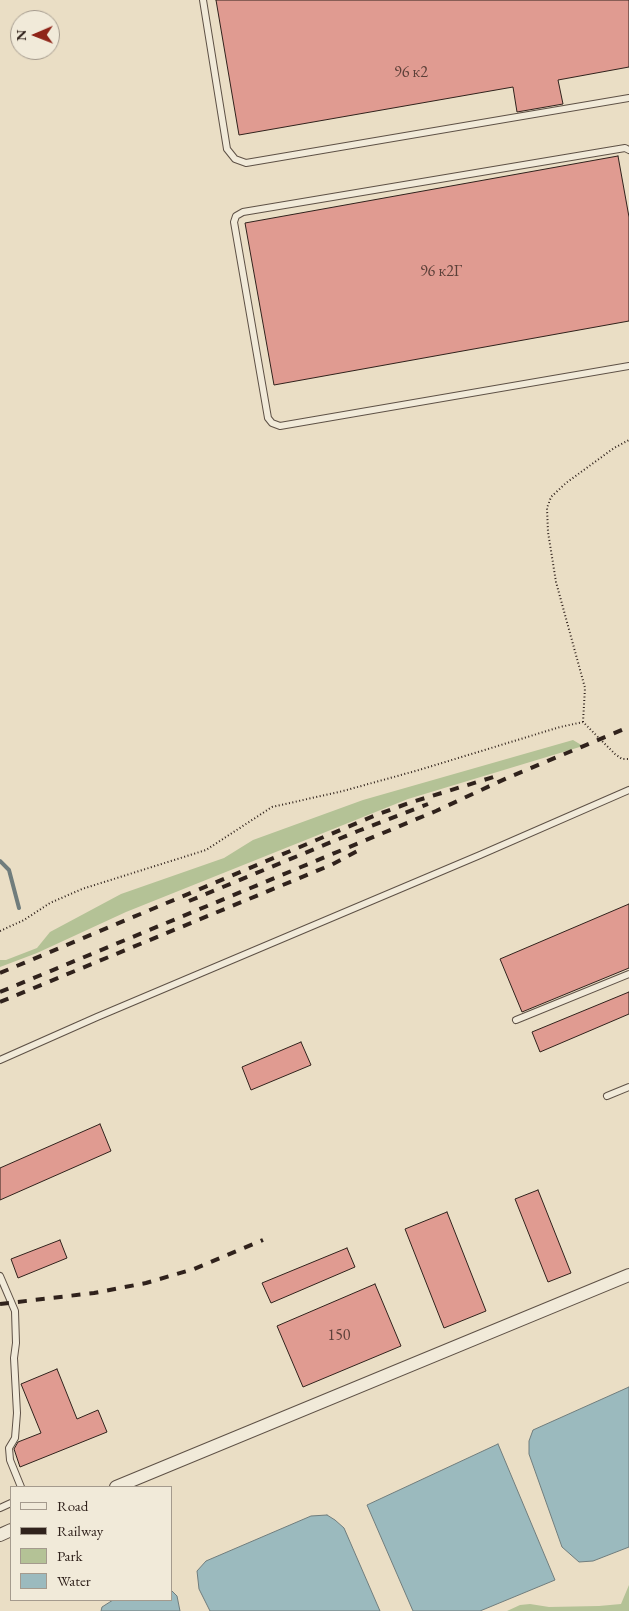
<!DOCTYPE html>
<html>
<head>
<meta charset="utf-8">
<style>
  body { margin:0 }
  #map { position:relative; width:629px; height:1611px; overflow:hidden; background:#eadec5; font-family:"EB Garamond",serif }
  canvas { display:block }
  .legend { position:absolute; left:10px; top:1486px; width:162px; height:115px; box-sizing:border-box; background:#f1ead9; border:1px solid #a49a8d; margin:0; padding:6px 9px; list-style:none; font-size:15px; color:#30221c }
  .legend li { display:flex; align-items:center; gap:10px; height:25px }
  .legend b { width:25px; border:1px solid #a49a8d }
  .north { position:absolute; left:10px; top:10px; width:50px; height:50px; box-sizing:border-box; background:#f1ead9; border:1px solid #a49a8d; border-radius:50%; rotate:269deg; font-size:14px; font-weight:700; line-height:20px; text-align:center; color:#30221c }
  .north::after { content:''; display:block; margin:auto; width:18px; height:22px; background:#8f2418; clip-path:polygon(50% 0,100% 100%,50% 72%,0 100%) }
</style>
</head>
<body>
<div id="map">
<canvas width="629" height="1611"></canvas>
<ul class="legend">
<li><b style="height:6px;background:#f1ead9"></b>Road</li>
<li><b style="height:6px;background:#30221c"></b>Railway</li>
<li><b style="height:14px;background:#b4c296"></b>Park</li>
<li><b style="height:14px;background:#9bbabe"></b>Water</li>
</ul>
<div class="north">N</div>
</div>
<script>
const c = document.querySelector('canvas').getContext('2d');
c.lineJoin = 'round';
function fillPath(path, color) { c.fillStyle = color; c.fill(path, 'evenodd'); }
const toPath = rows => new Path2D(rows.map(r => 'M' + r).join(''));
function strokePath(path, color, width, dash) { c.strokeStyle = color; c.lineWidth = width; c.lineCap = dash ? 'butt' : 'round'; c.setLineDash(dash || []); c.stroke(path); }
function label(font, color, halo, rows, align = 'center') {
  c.font = font + ' "EB Garamond",serif'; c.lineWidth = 5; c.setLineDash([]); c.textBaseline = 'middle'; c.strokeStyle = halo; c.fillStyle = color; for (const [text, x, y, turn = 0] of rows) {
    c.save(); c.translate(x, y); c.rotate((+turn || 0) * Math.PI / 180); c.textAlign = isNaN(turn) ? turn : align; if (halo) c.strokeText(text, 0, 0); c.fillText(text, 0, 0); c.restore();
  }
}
const green = toPath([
  [573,740,583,746,408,799,126,912,37,953,0,967,0,960,6,960,37,948,50,932,121,894,224,858,253,840,363,800],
  [629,1585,629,1611,507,1611,520,1605,530,1604,549,1607,599,1606,621,1604]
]);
const water = toPath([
  [629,1387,629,1547,593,1561,579,1562,562,1547,529,1454,529,1441,533,1430,629,1387],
  [498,1444,555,1580,480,1611,413,1611,367,1505,498,1444],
  [327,1515,335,1520,344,1528,380,1611,210,1611,199,1589,197,1571,206,1561,311,1516,327,1515],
  [171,1590,177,1596,180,1611,101,1611,102,1607,113,1600,171,1600,171,1590]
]);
const stream = toPath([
  [0,861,9,870,19,908]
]);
const building = toPath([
  [216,0,629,0,629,67,558,80,563,104,517,112,513,87,239,135,216,0],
  [618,156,629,217,629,321,274,385,245,223,618,156],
  [629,904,629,968,522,1012,500,959,629,904],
  [629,992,629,1014,540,1052,532,1032,629,992],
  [301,1042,311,1065,251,1090,242,1067,301,1042],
  [100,1124,111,1151,0,1200,0,1168,100,1124],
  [538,1190,571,1273,548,1282,515,1199,538,1190],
  [447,1212,486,1311,444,1328,405,1229,447,1212],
  [60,1240,67,1258,18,1278,11,1259,60,1240],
  [347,1248,355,1267,271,1303,262,1283,347,1248],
  [375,1284,401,1346,303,1387,277,1326,375,1284],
  [57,1369,77,1419,98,1410,107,1432,20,1467,14,1449,18,1442,41,1433,21,1384,57,1369]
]);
const path = toPath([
  [583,722,585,688,556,582,548,532,547,508,551,497,566,483,614,448,629,440],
  [0,931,24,920,50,903,82,889,206,850,272,807,343,791,419,770,560,727,583,722,615,754,622,759,629,759]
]);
const lane = toPath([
  [203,0,227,149,235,159,246,163,629,98],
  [629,150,625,148,243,212,236,216,234,222,268,418,272,423,280,426,629,366],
  [516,1020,629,974],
  [0,1060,97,1017,480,855,629,790],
  [607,1096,629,1087],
  [0,1276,15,1311,16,1343,14,1358,17,1413,15,1438,9,1448,10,1460,21,1487],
  [0,1508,11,1503]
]);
const street = toPath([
  [116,1487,629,1275],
  [0,1535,11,1530]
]);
const rail = toPath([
  [189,901,358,831,428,804],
  [0,973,376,815,409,803,500,775],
  [0,992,436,811,507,778,629,727],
  [0,1002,331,865,361,849],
  [0,1304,94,1293,146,1283,194,1269,263,1240]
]);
const numberNames = [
  ["96 к2",411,73],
  ["96 к2Г",441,272],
  ["150",339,1336]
];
fillPath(green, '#b4c296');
fillPath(water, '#9bbabe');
strokePath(water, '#707d7d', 1);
strokePath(stream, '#707d7d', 4);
fillPath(building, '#e09b91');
strokePath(building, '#30221c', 1);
strokePath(lane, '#5e5146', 8);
strokePath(street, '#5e5146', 14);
strokePath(path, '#30221c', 2, [1, 2.5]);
strokePath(lane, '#f1ead9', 6);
strokePath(street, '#f1ead9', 12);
strokePath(rail, '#30221c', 4, [9, 9]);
label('16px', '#5c4039', null, numberNames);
</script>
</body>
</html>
